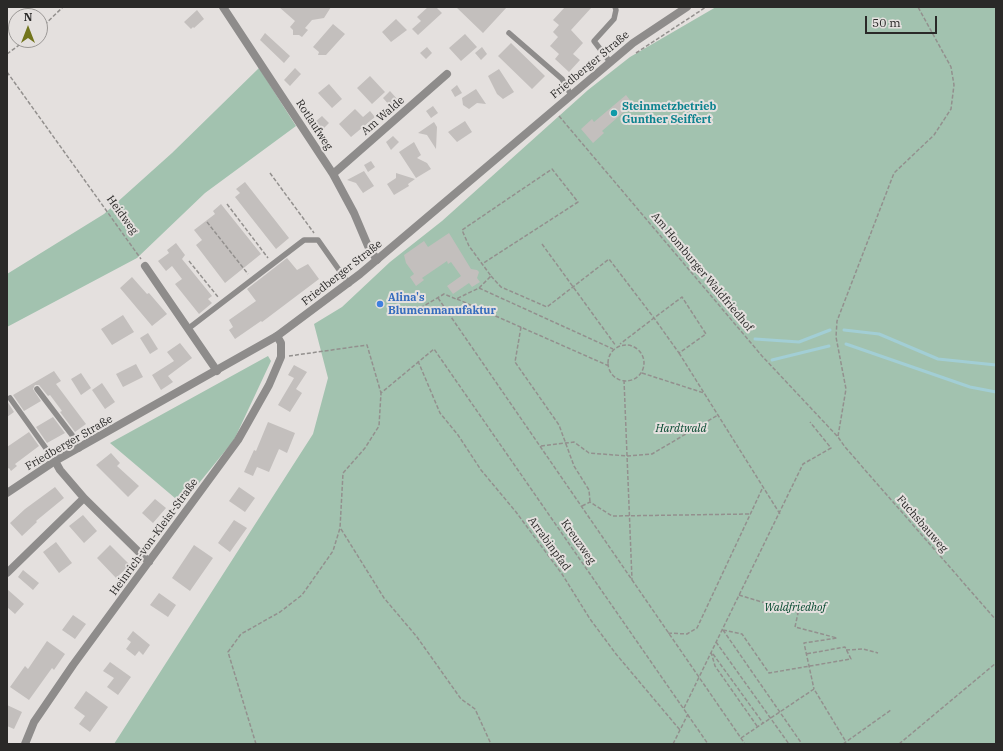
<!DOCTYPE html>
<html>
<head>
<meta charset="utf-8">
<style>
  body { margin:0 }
  #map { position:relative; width:1003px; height:751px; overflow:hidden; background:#e4e0de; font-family:"IBM Plex Serif",serif }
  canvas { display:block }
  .frame { position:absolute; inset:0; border:8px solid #2a2928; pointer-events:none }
  .north { position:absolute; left:8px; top:8px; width:40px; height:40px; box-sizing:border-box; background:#e4e0de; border:1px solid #9a9795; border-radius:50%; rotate:0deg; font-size:11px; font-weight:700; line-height:16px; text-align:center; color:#2a2928 }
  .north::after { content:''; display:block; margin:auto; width:14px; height:18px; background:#72751c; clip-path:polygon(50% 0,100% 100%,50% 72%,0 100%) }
  .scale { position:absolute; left:865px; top:16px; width:72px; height:18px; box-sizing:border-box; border:2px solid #2a2928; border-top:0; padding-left:5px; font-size:12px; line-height:14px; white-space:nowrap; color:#2a2928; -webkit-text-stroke:3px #e4e0de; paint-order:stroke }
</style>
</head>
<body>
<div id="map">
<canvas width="1003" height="751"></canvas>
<div class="frame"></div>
<div class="north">N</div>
<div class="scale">50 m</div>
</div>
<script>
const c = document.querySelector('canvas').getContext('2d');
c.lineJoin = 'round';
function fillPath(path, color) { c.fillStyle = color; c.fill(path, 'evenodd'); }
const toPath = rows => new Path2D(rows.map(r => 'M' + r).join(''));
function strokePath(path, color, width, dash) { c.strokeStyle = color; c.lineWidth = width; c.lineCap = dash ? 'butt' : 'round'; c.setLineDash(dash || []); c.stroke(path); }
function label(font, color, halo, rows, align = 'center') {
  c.font = font + ' "IBM Plex Serif",serif'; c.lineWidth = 4; c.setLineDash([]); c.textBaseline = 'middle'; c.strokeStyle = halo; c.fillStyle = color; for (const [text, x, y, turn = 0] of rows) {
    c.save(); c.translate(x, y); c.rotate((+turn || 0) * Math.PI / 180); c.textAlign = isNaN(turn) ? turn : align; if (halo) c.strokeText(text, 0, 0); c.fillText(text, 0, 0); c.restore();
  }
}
const green = toPath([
  [716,7,996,7,996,744,114,744,313,434,328,378,314,324,342,307,390,262,442,221,588,90,630,57],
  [259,68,296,126,205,193,137,258,7,327,7,274,104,214,172,153],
  [268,356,271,361,234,440,182,504,110,443]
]);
const stream = toPath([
  [844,330,879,334,938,359,996,365],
  [755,339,799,342,830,330],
  [846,344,970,387,996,392],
  [772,360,829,346]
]);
const building = toPath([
  [279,7,331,7,324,18,312,20,305,28,308,30,302,37,299,35,293,35,293,30,290,27,295,21],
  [428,7,436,7,442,13,418,35,412,29,421,21,417,17],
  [456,7,507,7,483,33],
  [565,7,592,7,571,30,583,43,573,54,580,60,569,72,555,59,559,54,550,46,558,37,553,32,559,25,553,20],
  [197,10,204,19,194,28,193,27,191,29,184,22],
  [396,19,407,30,391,42,382,32],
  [333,24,345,34,326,55,318,55,319,52,313,47],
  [265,33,290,56,284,63,260,40],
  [465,34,477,47,461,61,449,48],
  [511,43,545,76,532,89,498,56],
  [427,47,432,53,426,59,420,53],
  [482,47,487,54,481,60,475,53],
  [295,68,301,74,290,86,284,80],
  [499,69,514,92,503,99,497,94,488,76],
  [370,76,385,92,372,104,357,88],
  [329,84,342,99,332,108,318,93],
  [457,85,462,93,455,97,451,90],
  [476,89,486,104,477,103,469,109,463,105,462,98],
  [390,91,398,100,391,107,383,98],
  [626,95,633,104,602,131,604,133,593,143,581,129,592,119,594,122],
  [433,106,438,113,431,118,426,111],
  [355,109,363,117,370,111,375,117,351,137,339,124],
  [322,116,329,123,322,130,315,122],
  [465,121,472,132,457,142,448,132],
  [434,122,437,127,436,149,427,135,418,133],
  [393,136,399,142,391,150,386,142],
  [414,142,421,155,417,158,427,163,431,169,416,178,399,152],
  [371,161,375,167,368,172,364,165],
  [364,171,374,186,363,193,356,183,347,180],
  [396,173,415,179,408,184,409,186,394,195,387,184,396,178],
  [245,182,289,238,276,249,235,197,240,193,236,189],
  [221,204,261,254,225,283,196,245,202,240,194,230,215,214,213,211],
  [449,233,471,269,477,270,479,272,477,278,480,282,472,287,469,283,453,294,447,286,461,276,451,262,448,264,447,261,422,278,424,280,416,286,410,277,414,274,406,263,404,255,424,241,428,247],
  [176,243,185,255,182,259,212,296,208,299,212,303,199,314,175,284,182,279,172,266,166,271,158,261,169,253,167,250],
  [287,258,297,270,308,264,319,279,262,322,261,321,235,339,229,330,233,327,229,320,256,301,247,289],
  [132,277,147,294,149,293,167,314,152,326,120,288],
  [123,315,134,332,112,345,101,329],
  [148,333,158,349,150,354,140,338],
  [180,343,192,358,168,376,173,382,161,390,152,375,174,361,167,352],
  [136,364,143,377,123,387,116,374],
  [294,365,307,372,296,389,302,393,290,412,278,405,294,378,288,375],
  [54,371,61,381,56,384,86,424,75,432,60,412,62,411,50,395,48,396,39,385,35,385,33,389,41,401,24,411,13,395],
  [81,373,91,388,81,395,71,379],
  [102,383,115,402,105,409,92,390],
  [7,401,14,412,7,417],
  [53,417,65,433,47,443,36,427],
  [268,422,295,433,287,453,279,449,269,472,257,467,253,476,244,472,254,450,256,451],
  [29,432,39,446,15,464,17,466,11,471,9,468,7,469,7,447],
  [111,453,120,463,117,466,139,486,128,497,96,465],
  [55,487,64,498,36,521,37,522,22,536,10,523,25,509],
  [239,487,255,498,245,512,229,501],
  [155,499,166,508,153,523,142,513],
  [83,515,97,531,84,543,69,526],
  [234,520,247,528,230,552,218,543],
  [56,542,72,563,59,573,43,552],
  [110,545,130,565,116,578,97,558],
  [194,545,213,558,190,591,172,578],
  [23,570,39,583,33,590,18,577],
  [7,589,24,604,15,614,7,607],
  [159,593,176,605,168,617,150,605],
  [73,615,86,624,75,639,62,630],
  [133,631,150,645,143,655,139,651,135,656,126,649,131,642,127,639],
  [47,641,65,654,54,670,52,668,29,700,10,687,25,666,28,669],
  [110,662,131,677,118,695,107,687,114,678,103,671],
  [86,691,108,707,90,732,79,724,85,716,74,708],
  [7,705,22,712,14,729,7,726]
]);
const path = toPath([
  [40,29,63,7],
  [636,53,706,7],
  [7,54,26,40],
  [7,72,141,259],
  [559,116,762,356,838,437,845,447,996,620],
  [270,173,314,233],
  [227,204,268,258],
  [207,222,248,274],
  [542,244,616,346],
  [189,261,218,297],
  [491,276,501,287,547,307,609,259,654,318,679,353,706,334,682,297,654,318,620,344],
  [479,288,613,349],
  [438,298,745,744],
  [457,299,609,366],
  [410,314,444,294,456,299,479,288,491,276,469,246,462,230,552,169,578,202,482,264],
  [521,327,515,362,559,425,574,466,589,490,590,502],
  '608 363a18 18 0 1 1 36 0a18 18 0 1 1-36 0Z',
  [679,353,780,514],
  [289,356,367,345,381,393],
  [418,361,440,413,458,435,481,470,516,512,562,574,590,619,616,654,680,730],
  [642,373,704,393],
  [624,380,632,580],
  [838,436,846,389,836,337,837,321,894,173,934,135,951,109,954,85,951,67,918,7],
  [541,446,574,442,589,453,627,456,652,454,718,415],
  [582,506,590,502,612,516,750,514],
  [341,529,384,598,417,637,461,699,475,709,491,744],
  [739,595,798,613,795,627,837,638,804,643,814,689],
  [723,630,742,634,769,673,851,659,845,647,806,654],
  [723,630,802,744],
  [668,633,687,634,697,628,763,487],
  [716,642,789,744],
  [846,650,863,649,878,653],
  [711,652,715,666,757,726],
  [713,654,763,723],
  [684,708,803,464,831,448,810,422],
  [741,738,814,689,846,742],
  [256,744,228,652,241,634,280,612,302,595,333,551,340,528,343,473,365,448,379,426,381,393,434,349,708,744],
  [673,744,688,714],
  [843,744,891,710],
  [899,744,996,663]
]);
const service = toPath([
  [509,33,562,79,571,95],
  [610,62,594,41,614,19,616,10,615,7],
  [189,328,304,240,318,240,349,284],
  [37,389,75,439,79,449],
  [10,398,55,461]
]);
const minor = toPath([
  [223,7,333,174,354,213,368,246,377,260],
  [333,174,447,74],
  [145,266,217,371],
  [55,461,60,470,84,498,149,562],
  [7,573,84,498],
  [25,744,34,722,73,665,238,440,269,385,281,357,281,343,277,336]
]);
const tertiary = toPath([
  [7,493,55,461,277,336,360,274,633,43,687,7]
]);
const markers = [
  [614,113,4,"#0f9aa8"],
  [380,304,4,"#3f7fe0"]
];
const streetNames = [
  ["Friedberger Straße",590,65,-40],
  ["Am Walde",383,116,-41],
  ["Rotlaufweg",314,125,57],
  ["Heidweg",122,215,54],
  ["Am Homburger Waldfriedhof",702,272,50],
  ["Friedberger Straße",342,273,-38],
  ["Friedberger Straße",69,443,-30],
  ["Fuchsbauweg",922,524,49],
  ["Heinrich-von-Kleist-Straße",154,537,-54],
  ["Kreuzweg",578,542,55],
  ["Arrabinpfad",549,544,54]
];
const cultureNames = [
  ["Steinmetzbetrieb",622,107],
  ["Gunther Seiffert",622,120]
];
const shopNames = [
  ["Alina's",388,298],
  ["Blumenmanufaktur",388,311]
];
const parkNames = [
  ["Hardtwald",681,429],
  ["Waldfriedhof",795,608]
];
fillPath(green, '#a2c2af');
strokePath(stream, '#a2ced5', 3);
fillPath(building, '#c3bfbd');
strokePath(path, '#93908e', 1.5, [4, 2]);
strokePath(service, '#8e8c8b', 5.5);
strokePath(minor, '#8e8c8b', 8);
strokePath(tertiary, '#8e8c8b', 8);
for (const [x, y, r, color] of markers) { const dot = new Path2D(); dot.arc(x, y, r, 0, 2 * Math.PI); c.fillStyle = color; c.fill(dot); strokePath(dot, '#e4e0de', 1.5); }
label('11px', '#2a2928', '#e4e0de', streetNames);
label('bold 11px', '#0d838f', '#e4e0de', cultureNames, 'left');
label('bold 11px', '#366cbe', '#e4e0de', shopNames, 'left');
label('italic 11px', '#02462c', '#e4e0de', parkNames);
</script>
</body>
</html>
